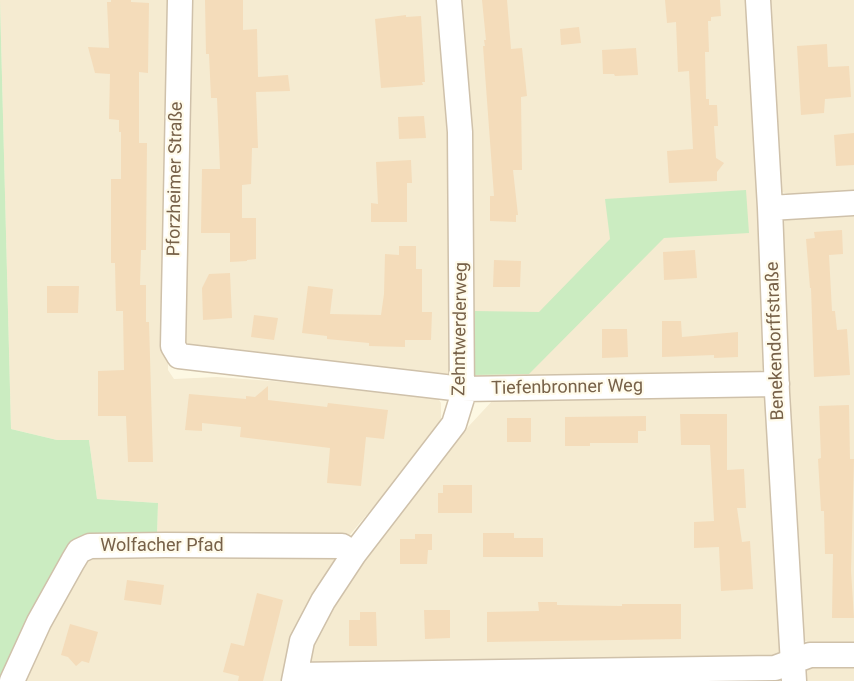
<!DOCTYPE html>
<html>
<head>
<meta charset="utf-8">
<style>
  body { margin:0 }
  canvas { display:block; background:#fdf8e3 }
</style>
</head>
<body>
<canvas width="854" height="681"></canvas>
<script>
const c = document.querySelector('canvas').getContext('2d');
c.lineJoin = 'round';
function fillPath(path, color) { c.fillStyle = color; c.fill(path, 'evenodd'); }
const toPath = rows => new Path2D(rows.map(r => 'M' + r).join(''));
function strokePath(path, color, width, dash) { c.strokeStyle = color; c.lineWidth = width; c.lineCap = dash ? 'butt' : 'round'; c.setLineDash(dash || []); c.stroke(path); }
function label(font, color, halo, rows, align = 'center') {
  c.font = font + ' Roboto,sans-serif'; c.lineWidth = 4.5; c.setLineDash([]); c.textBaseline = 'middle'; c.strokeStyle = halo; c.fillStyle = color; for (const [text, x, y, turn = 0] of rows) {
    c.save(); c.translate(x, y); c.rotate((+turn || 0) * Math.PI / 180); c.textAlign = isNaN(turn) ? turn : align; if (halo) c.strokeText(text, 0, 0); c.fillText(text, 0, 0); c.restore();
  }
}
const residential = toPath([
  [0,0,173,0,168,370,174,379,217,377,431,393,437,397,441,403,441,427,348,537,157,536,158,503,97,499,89,440,57,440,11,429],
  [187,0,439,0,451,133,452,373,447,379,184,347],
  [457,0,749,0,767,360,763,369,758,374,481,380,475,376,472,371],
  [767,0,854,0,854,190,788,194,782,192,778,188],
  [854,210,854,645,814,645,808,643,802,638,780,222,783,217],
  [766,395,780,650,777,655,771,660,307,663,307,649,372,548,454,442,494,399],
  [95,552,328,552,338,558,285,681,21,681,81,563],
  [814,664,854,664,854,681,804,681,804,673]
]);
const green = toPath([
  [0,0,11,429,57,440,89,440,97,499,158,503,157,536,86,538,0,680],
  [746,190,749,233,664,238,529,374,473,375,475,311,539,312,610,239,605,199]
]);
const building = toPath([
  [111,0,131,0,131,2,149,3,148,73,139,72,139,143,147,143,146,250,141,250,140,285,146,285,146,322,149,322,153,462,128,462,126,416,98,416,98,371,124,370,123,311,116,311,115,263,111,263,111,179,121,179,121,132,119,132,119,120,109,119,110,74,95,73,88,47,109,48,107,2,111,2],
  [205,0,243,0,243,30,257,29,258,77,288,75,290,91,256,92,258,148,252,148,251,184,242,185,242,218,256,218,256,259,247,260,247,261,230,262,230,233,201,233,202,169,220,169,217,98,211,98,209,54,206,54],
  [482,0,507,0,511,49,522,48,527,96,521,97,522,170,513,170,518,215,516,215,516,222,490,221,490,196,494,196,483,46,485,46,484,40,486,40],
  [665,0,720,0,721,16,711,17,711,21,708,21,709,52,705,52,706,99,709,99,709,105,717,105,718,126,714,126,716,158,724,163,717,172,717,181,669,183,667,151,693,149,689,71,678,72,676,22,667,23],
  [406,15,406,17,421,16,425,82,422,82,423,85,381,88,375,19],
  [579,27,581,43,561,45,560,29],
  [827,44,828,67,849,66,851,97,825,99,824,113,801,115,797,46],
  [636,48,638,75,615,76,614,74,603,74,602,50],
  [424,116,426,138,399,139,398,117],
  [854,133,854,165,836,166,834,135],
  [411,160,412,183,407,183,407,222,371,222,371,203,378,204,376,162],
  [842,230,843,254,829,255,832,311,835,311,837,330,847,329,850,375,814,377,811,288,810,288,806,239,815,238,814,232],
  [399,246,416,246,416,269,422,269,422,312,432,312,431,340,405,340,405,347,369,346,369,343,327,339,327,336,302,333,308,286,333,289,330,314,381,315,384,294,385,254,399,255],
  [695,250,697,278,664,280,663,252],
  [494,260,521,261,520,287,493,287],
  [230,273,232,318,203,320,202,288,209,274],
  [47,286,79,286,78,313,47,313],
  [254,315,278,318,274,340,251,337],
  [662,321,681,321,682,337,738,332,738,357,714,358,714,355,662,357],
  [602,329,627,329,628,357,602,358],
  [268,386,268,400,327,407,328,403,388,410,384,439,366,437,361,486,327,483,330,448,240,437,241,427,202,423,202,431,185,430,189,394,246,399,246,396,255,397],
  [849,405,850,459,854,459,851,571,854,618,832,618,833,554,825,554,824,511,821,511,818,459,821,458,819,406],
  [680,414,727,414,727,470,744,469,746,508,737,508,742,542,750,541,753,589,721,591,719,547,694,548,694,522,714,521,710,445,681,445],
  [646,416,646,431,638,431,638,443,590,443,590,446,565,446,565,417],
  [507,418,531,418,531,442,507,442],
  [443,485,472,485,472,513,438,513,438,493,443,493],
  [483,533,514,533,514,538,543,538,543,557,483,557],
  [415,534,432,534,432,550,428,550,427,564,400,564,400,539,415,539],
  [127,580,164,585,161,605,124,600],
  [257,593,283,600,263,681,238,681,239,676,223,672,231,643,244,646],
  [538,602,557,602,557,605,622,606,622,604,681,604,681,639,487,642,487,612,539,611],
  [424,610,450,610,450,638,425,639],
  [360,612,376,612,377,646,349,646,349,620,360,620],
  [70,624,98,632,89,663,82,661,76,666,68,657,61,655]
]);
const street = toPath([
  [180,0,173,346,179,356,462,389,777,384],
  [758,0,770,208,777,393,794,681],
  [770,208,854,203],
  [296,675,775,668,810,655,854,655],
  [12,681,39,622,73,561,79,551,90,546,165,545,342,546,354,554],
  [294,681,302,641,323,601,354,554,454,424,462,398,460,132,449,0]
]);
const streetNames = [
  ["Pforzheimer Straße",176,179,-89],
  ["Zehntwerderweg",461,329,-89],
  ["Benekendorffstraße",776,341,-92],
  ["Tiefenbronner Weg",567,388,-1],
  ["Wolfacher Pfad",162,546]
];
fillPath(residential, '#f5ebd1');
fillPath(green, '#cbecc1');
fillPath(building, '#f4dcba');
strokePath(street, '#cfc1aa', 27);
strokePath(street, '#fff', 24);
label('18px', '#776148', '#fffbeb', streetNames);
</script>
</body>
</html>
